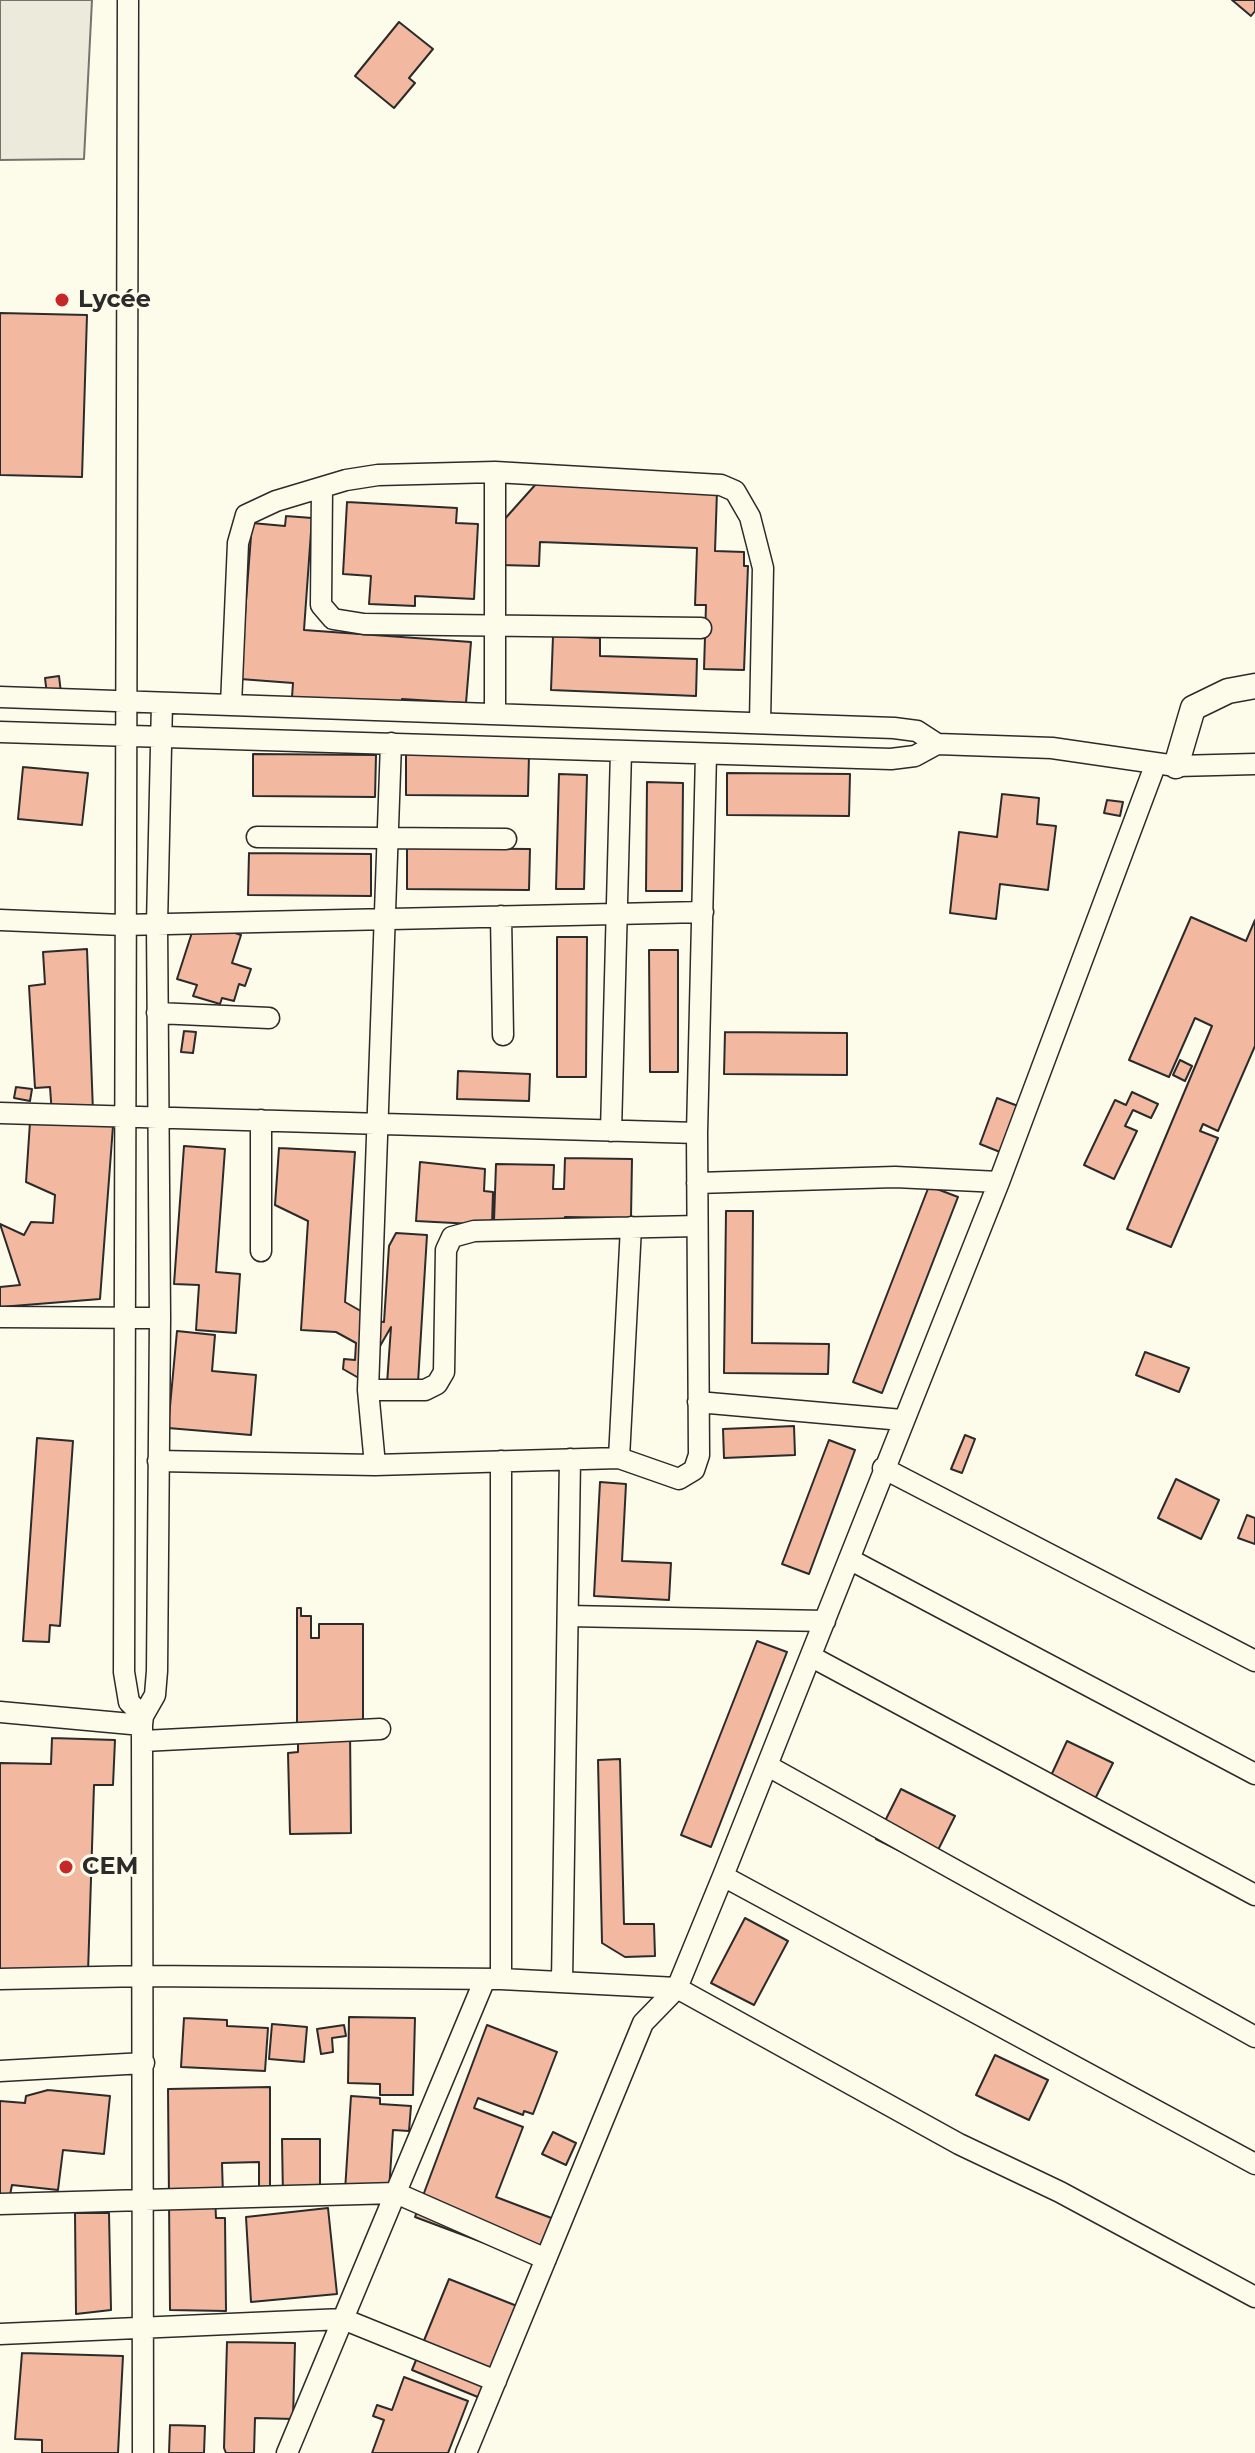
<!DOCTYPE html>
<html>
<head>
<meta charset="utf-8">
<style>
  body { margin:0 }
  canvas { display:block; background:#fdfbea }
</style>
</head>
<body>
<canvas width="1255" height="2453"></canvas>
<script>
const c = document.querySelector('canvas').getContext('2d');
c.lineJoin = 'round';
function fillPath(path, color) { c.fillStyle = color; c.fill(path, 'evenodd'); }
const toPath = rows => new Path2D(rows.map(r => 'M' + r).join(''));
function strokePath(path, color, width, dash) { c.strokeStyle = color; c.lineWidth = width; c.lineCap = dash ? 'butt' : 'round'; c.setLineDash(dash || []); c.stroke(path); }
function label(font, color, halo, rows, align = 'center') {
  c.font = font + ' Montserrat,sans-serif'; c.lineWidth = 6; c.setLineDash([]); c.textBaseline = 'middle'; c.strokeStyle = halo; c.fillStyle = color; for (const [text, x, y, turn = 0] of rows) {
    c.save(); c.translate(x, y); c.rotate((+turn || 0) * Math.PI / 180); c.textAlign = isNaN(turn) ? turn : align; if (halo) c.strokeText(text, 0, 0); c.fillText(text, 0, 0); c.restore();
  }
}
const green = toPath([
  [0,0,92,0,84,159,0,160,0,0]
]);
const building = toPath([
  [1232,0,1255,0,1255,11,1251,16,1232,0],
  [399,22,433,49,409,78,415,83,394,108,355,76,399,22],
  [0,313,87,315,82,477,0,475,0,313],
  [536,484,717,491,715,551,744,552,744,566,748,566,744,670,704,669,706,605,695,605,697,548,540,542,539,566,500,565,502,522,536,484],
  [347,502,457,508,456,523,478,524,474,599,415,596,415,606,369,604,371,576,343,574,347,502],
  [286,516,312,518,304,630,471,642,466,703,402,699,402,706,292,697,293,683,240,679,252,523,285,526,286,516],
  [553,636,600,638,600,656,697,659,696,696,551,690,553,636],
  [59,676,61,693,47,695,45,678,59,676],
  [406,753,529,755,528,796,406,795,406,753],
  [253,754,376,755,375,797,253,796,253,754],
  [23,767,88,773,82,825,18,819,23,767],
  [727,773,850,774,849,816,727,815,727,773],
  [559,774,587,775,584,889,556,889,559,774],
  [647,782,683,783,682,891,646,891,647,782],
  [1002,794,1039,798,1037,824,1056,826,1048,890,1000,884,996,919,950,913,959,832,997,837,1002,794],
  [1107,800,1123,802,1120,816,1104,813,1107,800],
  [407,848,530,849,529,890,407,889,407,848],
  [249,853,371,854,371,896,248,895,249,853],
  [1191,917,1246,941,1255,920,1255,1046,1218,1131,1203,1124,1200,1131,1218,1138,1171,1247,1127,1229,1212,1026,1195,1018,1169,1077,1129,1060,1191,917],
  [196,920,241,935,232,963,251,969,245,986,239,984,234,1001,222,998,220,1004,193,996,197,985,177,979,196,920],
  [557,937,587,937,586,1077,557,1077,557,937],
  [87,949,93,1112,52,1115,50,1087,35,1088,29,986,45,984,43,952,87,949],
  [649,950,678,950,678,1072,650,1072,649,950],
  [184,1031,196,1032,193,1053,181,1052,184,1031],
  [725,1032,847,1033,847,1075,724,1074,725,1032],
  [1180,1060,1192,1066,1185,1081,1173,1075,1180,1060],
  [458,1071,530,1074,529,1101,457,1099,458,1071],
  [16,1087,32,1089,30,1101,14,1098,16,1087],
  [1132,1092,1158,1104,1151,1118,1133,1110,1125,1126,1137,1131,1114,1179,1084,1165,1115,1100,1126,1105,1132,1092],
  [997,1098,1018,1106,1000,1152,980,1144,997,1098],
  [30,1122,113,1126,100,1299,0,1307,0,1287,20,1285,0,1224,24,1235,31,1222,53,1223,55,1195,26,1182,30,1122],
  [184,1146,225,1149,216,1272,240,1274,236,1333,196,1330,199,1285,174,1284,184,1146],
  [279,1148,355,1152,345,1302,373,1318,373,1321,384,1322,389,1246,396,1233,427,1235,417,1399,386,1398,391,1327,368,1367,368,1377,357,1377,343,1369,344,1359,355,1360,356,1343,336,1332,301,1330,308,1221,275,1205,279,1148],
  [565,1158,632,1159,631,1218,565,1217,564,1223,494,1221,496,1164,554,1165,553,1189,564,1189,565,1158],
  [420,1162,485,1169,484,1191,493,1192,492,1225,416,1221,420,1162],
  [929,1186,958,1197,882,1393,853,1382,929,1186],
  [726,1211,753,1211,752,1343,829,1344,828,1374,724,1373,726,1211],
  [177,1331,215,1335,212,1371,256,1375,251,1435,168,1428,177,1331],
  [1145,1352,1189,1368,1179,1392,1136,1375,1145,1352],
  [794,1426,795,1455,724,1458,723,1429,794,1426],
  [965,1435,975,1439,962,1473,951,1469,965,1435],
  [37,1438,73,1441,60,1626,50,1625,49,1642,23,1641,37,1438],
  [829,1440,855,1450,809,1574,782,1564,829,1440],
  [1176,1479,1219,1500,1201,1539,1158,1518,1176,1479],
  [600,1482,626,1484,622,1561,671,1563,669,1600,594,1596,600,1482],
  [1247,1515,1255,1518,1255,1544,1238,1538,1247,1515],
  [297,1608,301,1608,301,1616,311,1616,311,1638,319,1638,319,1624,363,1624,363,1723,297,1724,297,1608],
  [757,1641,787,1652,711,1847,681,1835,757,1641],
  [350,1729,351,1833,290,1834,288,1753,298,1752,298,1730,350,1729],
  [52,1738,115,1740,113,1785,94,1785,88,1973,0,1970,0,1763,51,1764,52,1738],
  [1067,1741,1113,1763,1094,1801,1049,1780,1067,1741],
  [620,1759,624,1924,654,1924,655,1956,625,1957,602,1943,598,1760,620,1759],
  [901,1789,955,1816,930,1866,876,1839,901,1789],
  [745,1918,788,1941,754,2005,711,1983,745,1918],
  [349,2017,415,2018,413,2095,380,2095,380,2084,348,2083,349,2017],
  [184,2018,227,2020,227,2026,268,2028,265,2071,181,2067,184,2018],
  [272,2024,307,2027,304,2062,269,2059,272,2024],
  [344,2025,346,2036,332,2038,333,2052,321,2054,317,2029,344,2025],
  [487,2025,557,2052,533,2114,524,2111,523,2115,478,2098,474,2108,523,2127,496,2197,554,2219,538,2263,415,2217,487,2025],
  [995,2055,1048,2080,1029,2120,976,2095,995,2055],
  [270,2087,270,2202,259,2202,259,2162,222,2163,223,2196,215,2196,216,2218,225,2218,226,2311,170,2310,168,2089,270,2087],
  [48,2090,110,2096,104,2154,63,2150,58,2190,12,2185,10,2195,0,2194,0,2101,25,2103,26,2096,48,2090],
  [351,2096,380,2098,380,2104,411,2106,409,2131,393,2130,389,2191,345,2191,351,2096],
  [553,2132,576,2143,566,2165,542,2154,553,2132],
  [282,2139,320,2139,320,2198,283,2198,282,2139],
  [328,2208,337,2294,251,2302,246,2217,328,2208],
  [75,2213,109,2213,111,2310,76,2314,75,2213],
  [449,2279,522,2308,485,2400,412,2370,449,2279],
  [227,2342,295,2343,293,2419,255,2418,254,2453,226,2453,224,2448,227,2342],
  [22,2353,123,2356,118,2453,42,2453,42,2440,15,2439,22,2353],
  [404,2377,468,2401,448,2453,372,2453,384,2420,373,2416,377,2405,392,2410,404,2377],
  [170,2425,205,2426,204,2453,169,2453,170,2425]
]);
const minor = toPath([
  [128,0,124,1672,129,1702,143,1716],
  [322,488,321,605,333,619,364,624,701,628],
  [0,697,894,728,917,731,937,744],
  [231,705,238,543,246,515,276,501,346,480,378,475,495,472,721,485,735,491,750,517,763,568,760,722],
  [495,714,495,472],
  [0,732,891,759,915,756,937,744,1052,748,1176,766,1255,764],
  [257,837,506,839],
  [501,916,503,1035],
  [0,920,123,925,703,912],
  [157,1013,269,1018],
  [0,1113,697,1133],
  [611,1131,621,751],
  [697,1183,895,1177,999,1182],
  [261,1251,261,1120],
  [0,1317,160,1318],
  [368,1390,425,1390,437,1384,444,1372,446,1250,452,1237,474,1231,697,1226],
  [698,1402,902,1420],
  [619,1458,631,1227],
  [158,1461,375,1465,619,1458,679,1479,694,1470,699,1455,697,1133,706,754],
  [375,1465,368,1390,391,743],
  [883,1468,1255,1661],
  [849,1559,1255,1774],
  [568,1616,825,1621],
  [812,1657,1255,1895],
  [0,1712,142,1725],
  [143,1741,380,1729],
  [768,1766,1255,2037],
  [723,1876,1255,2164],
  [0,1979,145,1976,501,1979,677,1988,959,2144,1060,2192,1255,2297],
  [501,1979,501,1461],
  [562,1982,570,1459],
  [0,2071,144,2063],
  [0,2204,396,2193,546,2259],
  [0,2334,343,2319,496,2381],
  [143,2453,142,1725,143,1716,155,1695,157,1671,160,1318,157,924,162,703],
  [287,2453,485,1979],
  [466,2453,643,2023,677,1988,723,1876,999,1182,1156,763]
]);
const tertiary = toPath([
  [1176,766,1193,708,1228,691,1255,686]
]);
const markers = [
  [62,300,8,"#c62828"],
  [66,1867,8,"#c62828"]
];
const poiNames = [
  ["Lycée",78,300],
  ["CEM",82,1867]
];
fillPath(green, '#ecebdb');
strokePath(green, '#74746e', 2);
fillPath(building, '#f2b8a0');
strokePath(building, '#2b2b2b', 2);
strokePath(minor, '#2b2b2b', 23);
strokePath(tertiary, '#2b2b2b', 27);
strokePath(minor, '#fdfbea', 20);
strokePath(tertiary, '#fdfbea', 24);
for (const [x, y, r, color] of markers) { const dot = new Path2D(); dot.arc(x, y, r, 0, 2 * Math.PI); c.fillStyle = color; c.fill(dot); strokePath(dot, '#fdfbea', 3); }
label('bold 24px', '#2b2b2b', '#fdfbea', poiNames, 'left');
</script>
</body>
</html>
